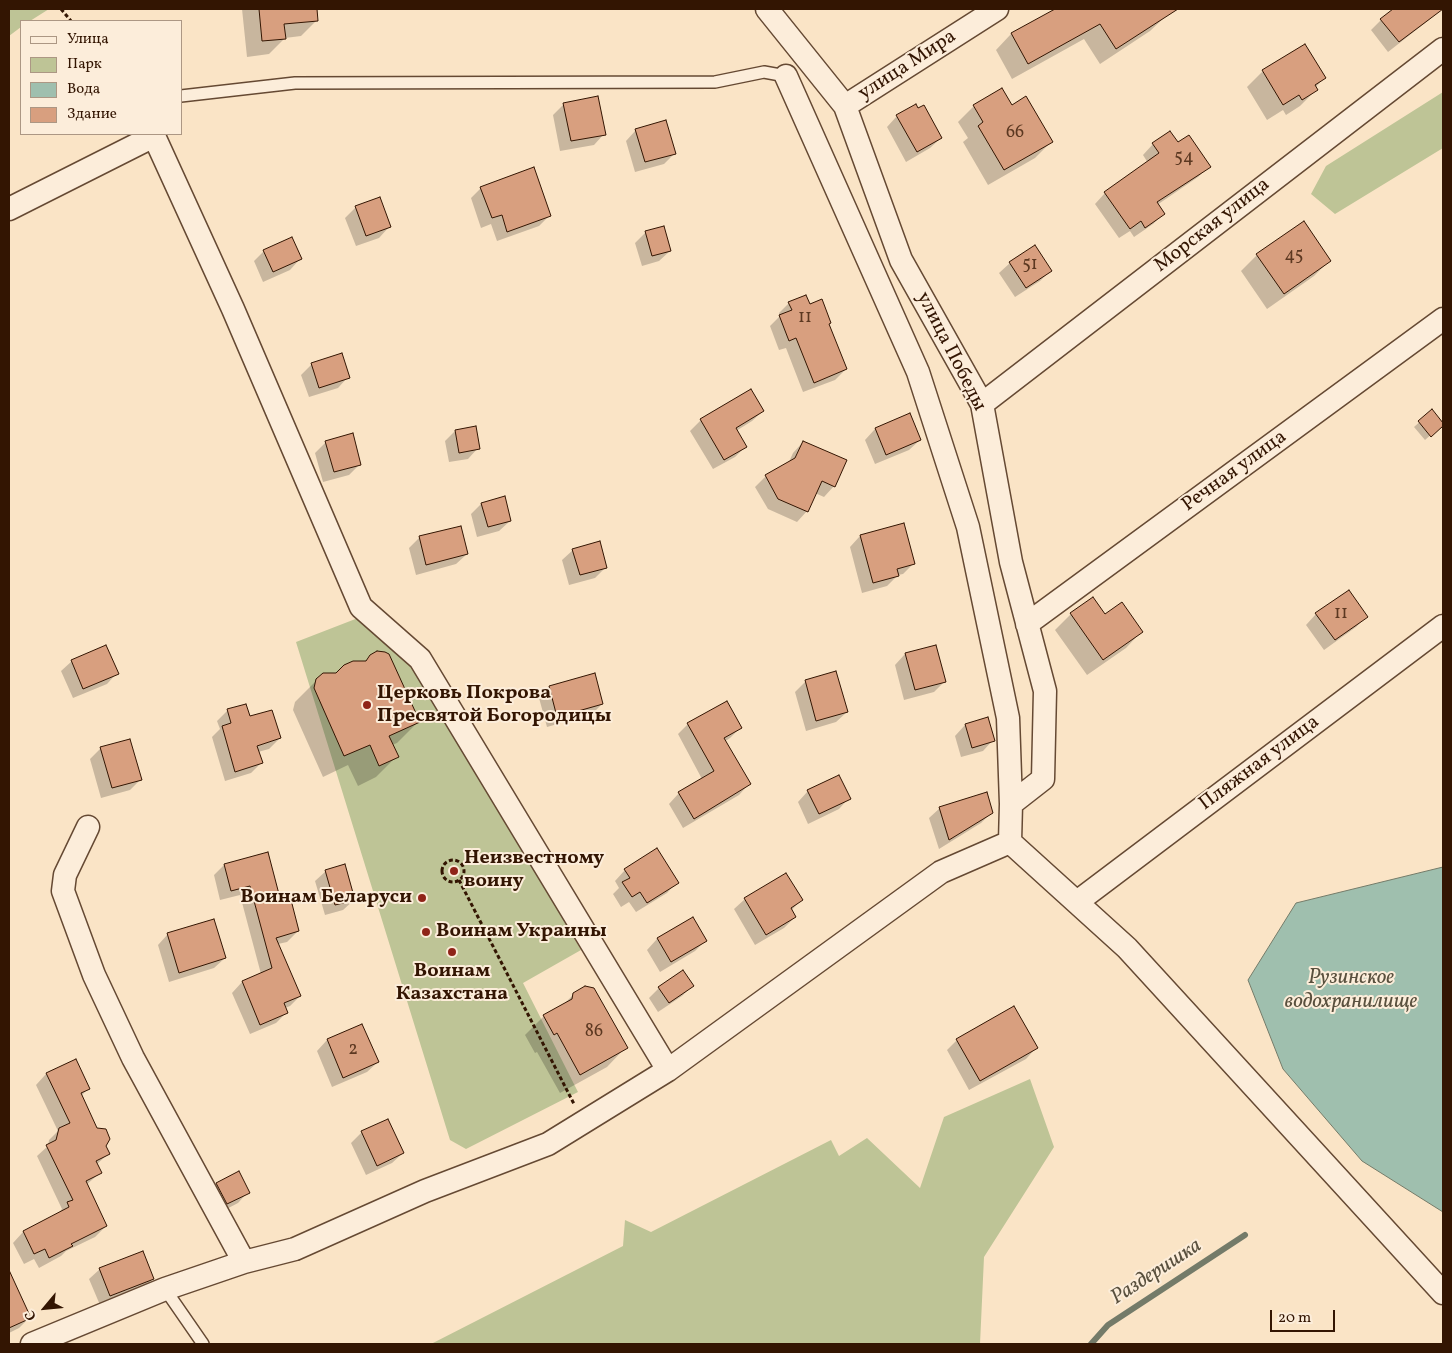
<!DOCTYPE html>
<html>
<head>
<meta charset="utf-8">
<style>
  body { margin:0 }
  #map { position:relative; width:1452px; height:1353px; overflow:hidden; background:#fae4c6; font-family:Vollkorn,serif }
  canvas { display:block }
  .frame { position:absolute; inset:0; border:10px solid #331502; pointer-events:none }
  .legend { position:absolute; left:20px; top:20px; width:162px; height:115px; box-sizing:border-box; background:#fcedda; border:1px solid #ac9784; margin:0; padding:6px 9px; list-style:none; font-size:15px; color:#331502 }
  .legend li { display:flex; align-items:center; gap:10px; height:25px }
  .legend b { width:25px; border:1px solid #ac9784 }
  .north { position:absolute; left:20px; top:1283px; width:50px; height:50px; -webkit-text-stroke:4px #fcedda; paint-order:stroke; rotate:242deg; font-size:14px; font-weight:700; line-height:20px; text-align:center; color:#331502 }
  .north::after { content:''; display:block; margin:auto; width:18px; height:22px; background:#331502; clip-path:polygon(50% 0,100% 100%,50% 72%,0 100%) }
  .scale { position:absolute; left:1270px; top:1310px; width:65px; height:22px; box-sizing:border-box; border:2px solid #331502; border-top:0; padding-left:6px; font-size:15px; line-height:18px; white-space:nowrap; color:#331502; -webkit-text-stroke:4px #fcedda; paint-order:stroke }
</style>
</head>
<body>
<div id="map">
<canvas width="1452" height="1353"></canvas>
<div class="frame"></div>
<ul class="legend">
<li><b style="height:6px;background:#fcedda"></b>Улица</li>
<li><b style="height:14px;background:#bec496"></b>Парк</li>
<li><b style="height:14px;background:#9fbfae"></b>Вода</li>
<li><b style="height:14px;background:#d89f7f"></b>Здание</li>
</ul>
<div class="north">С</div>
<div class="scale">20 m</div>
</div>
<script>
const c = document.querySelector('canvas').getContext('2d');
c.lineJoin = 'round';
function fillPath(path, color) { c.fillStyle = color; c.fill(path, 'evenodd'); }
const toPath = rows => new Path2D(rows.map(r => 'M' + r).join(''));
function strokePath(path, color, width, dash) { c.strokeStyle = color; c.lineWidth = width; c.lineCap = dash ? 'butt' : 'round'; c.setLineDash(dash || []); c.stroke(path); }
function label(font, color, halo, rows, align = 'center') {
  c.font = font + ' Vollkorn,serif'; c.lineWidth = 4; c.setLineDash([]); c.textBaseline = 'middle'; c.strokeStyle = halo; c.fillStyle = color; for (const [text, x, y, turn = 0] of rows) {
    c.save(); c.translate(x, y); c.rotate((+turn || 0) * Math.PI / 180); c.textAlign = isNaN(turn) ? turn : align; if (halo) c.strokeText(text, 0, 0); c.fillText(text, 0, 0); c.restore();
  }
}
const green = toPath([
  [9,9,49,9,30,21,21,21,21,27,9,36],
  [1443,92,1443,148,1335,214,1311,194,1326,166],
  [358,618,413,660,581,950,523,983,578,1092,466,1149,450,1140,296,642],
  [1030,1079,1054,1147,984,1257,980,1344,431,1344,623,1246,625,1220,651,1232,831,1140,839,1156,867,1138,920,1188,944,1117]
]);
const water = toPath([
  [1443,867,1443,1212,1362,1161,1283,1069,1248,980,1296,903,1443,867]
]);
const shadow = toPath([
  [242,9,315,9,317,20,301,36,285,38,269,54,247,57],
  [1064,9,1161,9,1166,16,1150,31,1100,64,1084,39,1012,79,996,50,1011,34,1055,10,1056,14],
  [1395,9,1439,9,1440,10,1429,20,1388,52,1371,30,1381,20],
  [1263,71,1324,78,1315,88,1316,90,1300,106,1286,115,1283,110,1267,120,1247,87],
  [564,104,604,134,594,145,560,151,553,115],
  [974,106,1012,106,1051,142,1035,158,988,185,963,142,968,138,958,122],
  [917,110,941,138,930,148,906,162,887,127,897,116],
  [636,130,675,153,664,164,635,172,626,141],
  [1153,144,1177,144,1209,167,1198,177,1157,205,1163,214,1153,224,1134,237,1130,231,1119,238,1095,204,1105,193,1148,163,1143,155],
  [481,188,550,215,539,226,497,241,491,224,481,228,471,198],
  [356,207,389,227,379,238,356,246,345,218],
  [1304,223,1330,260,1314,276,1267,309,1241,271,1257,255],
  [646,232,670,251,659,261,642,266,635,243],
  [1034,247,1050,271,1040,281,1015,297,999,273,1010,263],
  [264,251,300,259,290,270,263,282,254,261],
  [789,303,809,306,828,324,846,369,835,380,803,392,786,348,779,350,770,326,780,316,779,313],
  [312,364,348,377,338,388,309,397,301,375],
  [763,411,752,421,736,431,745,447,735,457,713,469,690,431,701,420],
  [1432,411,1443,424,1425,440,1414,427],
  [909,415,920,440,909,450,875,464,865,440,875,429],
  [455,431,478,448,468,459,449,462,445,441],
  [326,442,360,464,349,475,323,482,315,453],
  [803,442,834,486,824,497,815,493,807,511,797,522,768,509,755,487,766,476,788,464,793,453],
  [481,504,510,521,499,531,477,537,471,514],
  [903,525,914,563,903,574,898,575,887,586,862,593,850,547,860,536],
  [419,538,467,554,456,564,416,575,409,548],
  [573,550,605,568,595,578,569,585,562,560],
  [1071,614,1104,616,1141,632,1126,648,1087,675,1055,630],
  [1316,614,1366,617,1356,627,1324,650,1306,625],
  [935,646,944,682,934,692,904,700,895,665,905,654],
  [371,656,418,722,397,743,392,745,397,756,376,777,358,786,348,765,323,777,293,710,295,702,317,680,336,674,364,662],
  [72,661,117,673,107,684,73,698,61,671],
  [594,675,602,704,592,714,547,727,539,698,549,687],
  [806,681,847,712,836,722,806,731,795,692],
  [228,710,280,738,269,749,258,752,261,763,251,773,225,781,212,737,220,729,217,721],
  [987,719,993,740,983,751,961,757,955,736,965,725],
  [688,724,740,728,730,738,724,742,749,784,739,795,683,828,669,804,679,793,702,779,678,734],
  [101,748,141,779,130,790,101,798,90,759],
  [808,791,849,798,839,809,808,824,798,802],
  [940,808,992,812,981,823,939,849,929,818],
  [224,865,279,900,298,931,287,942,278,944,300,996,290,1006,285,1008,287,1012,276,1023,250,1034,232,993,242,982,261,974,240,895,220,900,214,875],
  [625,870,677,882,667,893,636,912,629,902,621,907,613,894,619,888,615,881],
  [326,871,354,900,343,910,325,915,315,881],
  [745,899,801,900,791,911,795,917,784,928,755,945,734,909],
  [692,918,705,941,695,951,660,972,647,950,657,939],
  [168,934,225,958,214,968,169,982,158,945],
  [692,986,682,996,658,1012,649,998,659,988],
  [574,994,626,1047,607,1067,560,1093,537,1052,535,1053,525,1035,544,1016,562,1006],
  [362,1026,378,1062,367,1072,332,1087,317,1051,327,1040],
  [957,1040,1036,1048,1026,1059,969,1090,947,1050],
  [75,1061,88,1089,81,1096,108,1154,96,1165,100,1173,86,1185,106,1226,95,1237,66,1251,61,1256,39,1268,34,1259,24,1264,13,1243,23,1232,57,1215,62,1209,37,1156,48,1146,49,1140,58,1131,36,1085,46,1074],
  [362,1132,403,1153,392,1163,366,1175,351,1143],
  [216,1184,248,1192,238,1203,217,1214,206,1194],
  [100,1269,153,1279,142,1289,100,1305,89,1279],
  [12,1280,29,1318,19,1328,9,1333,9,1281]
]);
const stream = toPath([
  [1091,1344,1108,1325,1245,1235]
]);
const building = toPath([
  [259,9,317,9,318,21,284,24,286,39,262,41,259,9],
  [1055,9,1178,9,1116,49,1100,24,1028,64,1011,33,1055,9],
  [1393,9,1443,9,1399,42,1380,19,1393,9],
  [1305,44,1326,78,1315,85,1318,90,1302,100,1299,95,1283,105,1262,70,1305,44],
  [1002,88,1012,105,1026,96,1053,142,1004,170,978,126,983,122,973,105,1002,88],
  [598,96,606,135,571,141,563,103,598,96],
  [916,104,918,108,924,105,942,138,917,152,896,115,916,104],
  [666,120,676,154,645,162,635,129,666,120],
  [1170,131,1178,142,1189,135,1211,167,1157,202,1165,214,1145,228,1141,221,1130,229,1104,192,1159,153,1152,143,1170,131],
  [534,167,551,216,507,232,502,215,492,218,480,187,534,167],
  [380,197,391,227,366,236,355,206,380,197],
  [1304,221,1331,261,1284,294,1256,254,1304,221],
  [664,226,671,251,652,256,645,231,664,226],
  [292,237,302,259,273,272,263,250,292,237],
  [1035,245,1052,271,1026,288,1009,262,1035,245],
  [806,295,810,304,822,299,831,323,829,324,847,369,814,383,796,338,789,341,779,315,792,310,788,302,806,295],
  [342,353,350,378,319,388,311,363,342,353],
  [751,389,764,411,736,428,747,447,724,460,700,419,751,389],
  [1432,409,1443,423,1443,426,1431,437,1418,421,1432,409],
  [910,413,921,440,886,455,875,428,910,413],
  [476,426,480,449,459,453,455,430,476,426],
  [353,433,361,465,334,472,325,441,353,433],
  [803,441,847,460,835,487,822,481,808,512,778,499,765,475,795,458,803,441],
  [505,496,511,521,488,527,481,503,505,496],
  [904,523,915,564,897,569,899,576,873,583,860,535,904,523],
  [461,526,468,554,426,565,419,536,461,526],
  [600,541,607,568,580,575,572,549,600,541],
  [1349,590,1368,617,1335,640,1315,613,1349,590],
  [1093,597,1105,614,1122,602,1143,632,1103,660,1070,613,1093,597],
  [106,645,119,674,83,689,71,660,106,645],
  [936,645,946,682,915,690,905,653,936,645],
  [377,651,385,652,389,654,420,722,389,736,399,757,379,766,370,745,344,756,314,688,316,679,323,673,336,673,344,665,353,661,366,661,370,655,377,651],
  [836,671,848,712,816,721,805,680,836,671],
  [595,673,603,704,557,717,549,686,595,673],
  [727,701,742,728,724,738,751,784,694,819,678,792,714,771,687,723,727,701],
  [246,704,250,716,272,710,281,738,257,746,263,763,235,772,222,726,231,723,227,709,246,704],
  [988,717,995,741,972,748,965,724,988,717],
  [130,739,142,780,112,788,100,747,130,739],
  [839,775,851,799,819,814,807,790,839,775],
  [987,792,993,813,949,840,939,807,987,792],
  [657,848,679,883,647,903,640,892,632,897,622,882,630,878,624,869,657,848],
  [268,852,280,898,290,896,299,931,276,938,301,996,284,1003,288,1013,260,1025,242,981,272,968,250,886,231,891,224,864,268,852],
  [345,864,355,900,335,905,325,870,345,864],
  [786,873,803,900,791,908,796,917,766,935,744,898,786,873],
  [693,917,707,941,671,962,657,938,693,917],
  [214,919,226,958,179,973,167,933,214,919],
  [683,970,694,986,669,1003,658,987,683,970],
  [585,986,594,988,628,1048,580,1075,557,1033,554,1035,543,1015,572,999,573,993,585,986],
  [1014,1006,1038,1048,980,1081,956,1039,1014,1006],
  [362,1024,379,1062,343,1078,327,1039,362,1024],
  [76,1059,90,1089,81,1093,97,1128,106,1129,110,1139,106,1146,110,1154,96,1161,102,1173,86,1181,107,1226,71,1244,73,1246,49,1258,45,1249,34,1254,23,1231,69,1207,67,1202,73,1200,46,1145,56,1140,59,1128,70,1123,46,1073,76,1059],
  [388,1119,404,1153,377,1166,361,1131,388,1119],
  [239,1171,250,1193,227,1204,216,1183,239,1171],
  [143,1251,154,1279,110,1296,99,1268,143,1251],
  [9,1270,31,1318,9,1328,9,1270]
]);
const path = toPath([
  [61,9,71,21],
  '442 871a11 11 0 1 1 22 0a11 11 0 1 1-22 0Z',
  [459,880,574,1104]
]);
const service = toPath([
  [181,96,295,83,715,82,764,72,786,76],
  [165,1289,203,1344]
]);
const minor = toPath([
  [767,9,845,106,901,260,982,404,1011,562,1045,691,1043,779,1011,804],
  [786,76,918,372,968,527,1008,718,1011,804,1010,842,1127,948,1443,1293],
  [845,106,997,9],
  [9,209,154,136,233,309,361,607,420,659,668,1070],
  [982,404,1443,49],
  [1027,624,1443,319],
  [1077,902,1443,626],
  [244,1262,295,1249,425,1191,548,1144,668,1070,941,872,1010,842],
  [32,1344,165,1289,244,1262,133,1058,94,975,63,891,65,875,88,827]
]);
const markers = [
  [367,705,5,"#8f2418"],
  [454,871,5,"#8f2418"],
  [422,898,5,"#8f2418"],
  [426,932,5,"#8f2418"],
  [452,952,5,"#8f2418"]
];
const numberNames = [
  ["66",1015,134],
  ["54",1184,159],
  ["45",1294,257],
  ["51",1030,266],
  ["11",805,319],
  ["11",1341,615],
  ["86",594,1033],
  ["2",353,1051]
];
const streetNames = [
  ["улица Мира",908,66,-33],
  ["Морская улица",1213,226,-38],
  ["улица Победы",950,352,63],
  ["Речная улица",1235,472,-36],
  ["Пляжная улица",1260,764,-37]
];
const poiNames = [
  ["Церковь Покрова",377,694],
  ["Пресвятой Богородицы",377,717],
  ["Неизвестному",464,859],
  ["воину",464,882],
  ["Воинам Беларуси",412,898,"right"],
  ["Воинам Украины",436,932],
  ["Воинам",452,972,"center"],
  ["Казахстана",452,995,"center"]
];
const waterNames = [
  ["Рузинское",1351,979],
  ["водохранилище",1351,1003],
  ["Раздеришка",1157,1273,-33]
];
fillPath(green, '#bec496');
fillPath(water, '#9fbfae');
strokePath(water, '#747b69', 1);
fillPath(shadow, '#0003');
strokePath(stream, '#747b69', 6);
fillPath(building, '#d89f7f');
strokePath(building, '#331502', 1);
strokePath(service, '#654933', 14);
strokePath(minor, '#654933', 25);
strokePath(path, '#331502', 3, [4, 2.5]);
strokePath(service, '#fcedda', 11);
strokePath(minor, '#fcedda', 22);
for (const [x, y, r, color] of markers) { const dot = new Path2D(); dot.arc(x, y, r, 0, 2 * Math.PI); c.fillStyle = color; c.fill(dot); strokePath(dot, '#fcedda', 2); }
label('18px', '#5c3821', null, numberNames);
label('20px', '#331502', '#fcedda', streetNames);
label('bold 20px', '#331502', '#fcedda', poiNames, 'left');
label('italic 21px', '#59503e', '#fcedda', waterNames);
</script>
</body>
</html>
